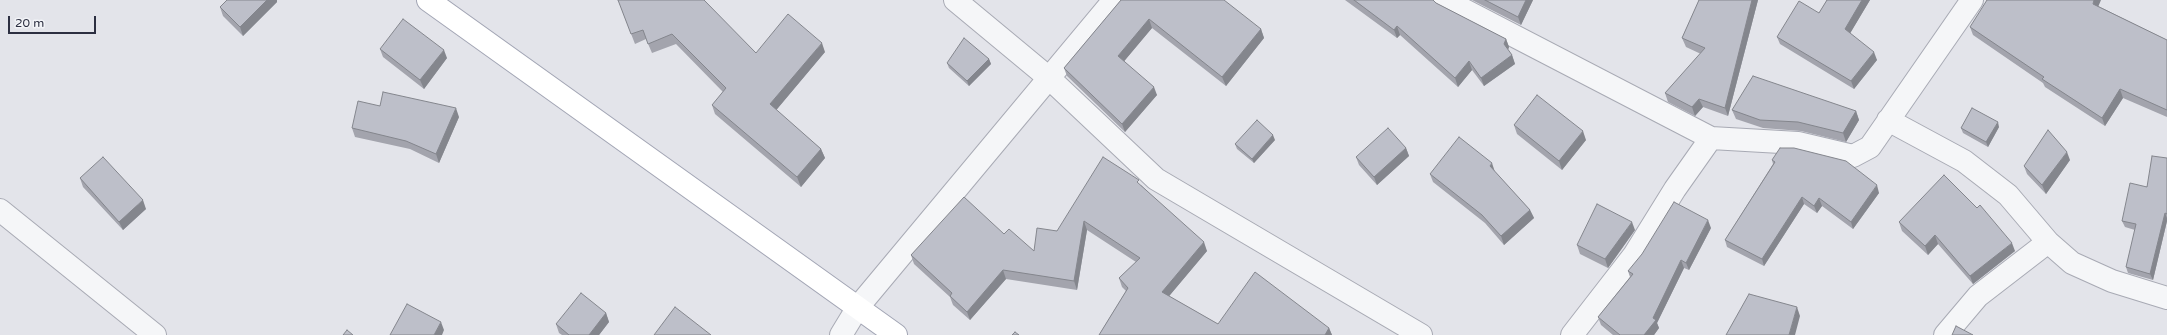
<!DOCTYPE html>
<html>
<head>
<meta charset="utf-8">
<style>
  body { margin:0 }
  #map { position:relative; width:2167px; height:335px; overflow:hidden; background:#e3e4ea; font-family:"Varela Round",sans-serif }
  canvas { display:block }
  .scale { position:absolute; left:8px; top:16px; width:88px; height:18px; box-sizing:border-box; border:2px solid #2c2f41; border-top:0; padding-left:5px; font-size:12px; line-height:14px; white-space:nowrap; color:#2c2f41; -webkit-text-stroke:3px #f2f3f7; paint-order:stroke }
</style>
</head>
<body>
<div id="map">
<canvas width="2167" height="335"></canvas>
<div class="scale">20 m</div>
</div>
<script>
const c = document.querySelector('canvas').getContext('2d');
c.lineJoin = 'round';
const toPath = rows => new Path2D(rows.map(r => 'M' + r).join(''));
function strokePath(path, color, width, dash) { c.strokeStyle = color; c.lineWidth = width; c.lineCap = dash ? 'butt' : 'round'; c.setLineDash(dash || []); c.stroke(path); }
function fillPath(path, color) { c.fillStyle = color; c.fill(path, 'evenodd'); }
const minor = toPath([
  [955,0,1049,78,1156,179,1421,335],
  [1445,0,1711,138,1798,143,1853,156,1870,147,1972,0],
  [1888,120,1964,161,2008,195,2048,242,2072,263,2112,281,2167,298],
  [0,210,155,335],
  [841,335,858,307,1114,0],
  [1572,335,1634,255,1675,189,1711,138],
  [1945,335,1978,296,2048,242]
]);
const primary = toPath([
  [428,0,896,335]
]);
const wall = toPath([
  [227,0,277,0,277,2,243,36,223,16,220,7],
  [618,0,756,53,825,52,776,110,821,149,825,158,801,187,715,114,712,105,723,92,676,44,652,53,646,39,635,44],
  [1121,0,1261,29,1264,38,1226,86,1152,28,1124,61,1157,95,1125,132,1067,76,1064,68],
  [1345,0,1433,0,1436,3,1506,39,1509,47,1508,50,1512,55,1515,64,1484,86,1472,70,1458,87,1400,35,1397,38],
  [1472,0,1533,0,1521,25],
  [1699,0,1758,0,1728,116,1703,107,1695,116,1668,102,1665,93,1701,54,1686,47,1682,38],
  [1827,0,1870,0,1850,33,1877,60,1854,89,1780,44,1777,37,1819,13],
  [2098,6,2167,40,2167,117,2123,98,2105,126,2045,87,2043,83,1973,35,1970,27],
  [380,49,447,58,424,89,383,57],
  [989,59,991,64,969,86,949,68,947,63],
  [380,106,459,117,439,163,410,149,355,137,352,128],
  [1732,110,1856,111,1859,120,1846,142,1801,131,1763,128,1736,119],
  [1514,125,1586,140,1562,170,1517,134],
  [1999,127,1988,147,1963,133,1961,128],
  [1275,140,1254,163,1237,149,1235,144],
  [1406,148,1409,156,1377,185,1359,165,1356,157],
  [2167,158,2167,221,2153,280,2128,273,2126,267,2135,230,2125,227,2122,221],
  [1772,160,1879,193,1853,229,1822,206,1817,213,1804,204,1764,266,1727,247,1725,240,1773,164],
  [2070,160,2046,194,2027,174,2024,166],
  [1495,172,1530,210,1534,218,1504,245,1485,223,1433,182,1430,174],
  [80,178,146,209,123,230,83,187],
  [1141,185,1207,251,1169,296,1218,324,1329,328,1332,335,1099,335,1126,291,1122,287,1119,278,1136,262,1087,230,1077,290,1006,279,970,320,953,305,950,297,914,264,911,255,1004,234,1034,251,1057,231],
  [1899,222,2015,251,1973,284,1938,244,1928,255,1902,231],
  [1711,228,1689,270,1684,268,1657,323,1659,328,1654,335,1613,335,1601,325,1598,317,1630,277,1628,271],
  [1635,230,1608,268,1580,254,1577,245],
  [606,313,609,322,599,335,562,335,559,333,556,324]
]);
const shadedWall = toPath([
  [267,0,277,0,277,2,243,36,240,27],
  [1526,0,1533,0,1521,25,1518,17],
  [1752,0,1758,0,1728,116,1725,108],
  [1862,0,1870,0,1848,37,1845,29],
  [2094,0,2101,0,2096,12,2093,4],
  [1149,19,1152,28,1121,65,1118,56],
  [1397,26,1400,35,1397,38,1394,30],
  [1261,29,1264,38,1226,86,1222,77],
  [1506,39,1509,47,1507,52,1504,44],
  [822,43,825,52,773,114,770,104],
  [444,50,447,58,424,89,420,80],
  [1874,52,1877,60,1854,89,1851,81],
  [1512,55,1515,64,1484,86,1481,78],
  [989,59,991,64,969,86,967,81],
  [1469,61,1472,70,1458,87,1455,78],
  [1154,87,1157,95,1125,132,1122,124],
  [2120,89,2123,98,2105,126,2102,118],
  [1699,99,1703,107,1695,116,1692,107],
  [456,108,459,117,439,163,436,154],
  [1856,111,1859,120,1846,142,1843,133],
  [1998,122,1999,127,1988,147,1986,142],
  [1583,131,1586,140,1562,170,1559,161],
  [1273,135,1275,140,1254,163,1252,159],
  [1406,148,1409,156,1377,185,1374,177],
  [821,149,825,158,801,187,797,177],
  [2067,152,2070,160,2046,194,2042,185],
  [1492,163,1495,172,1490,166],
  [1877,185,1879,193,1853,229,1851,222],
  [1802,197,1804,204,1764,266,1762,259],
  [1819,198,1822,206,1817,213,1814,206],
  [143,200,146,209,123,230,119,222],
  [1530,210,1534,218,1504,245,1501,236],
  [2165,213,2167,218,2167,221,2153,280,2150,274],
  [1708,220,1711,228,1689,270,1686,263],
  [1084,221,1087,230,1077,290,1074,281],
  [1632,222,1635,230,1608,268,1605,259],
  [1935,235,1938,244,1928,255,1925,246],
  [1204,242,1207,251,1165,301,1162,292],
  [2012,243,2015,251,1973,284,1970,276],
  [1681,260,1684,268,1657,323,1659,328,1654,335,1644,335],
  [1003,270,1006,279,970,320,967,312],
  [1797,307,1800,316,1795,335,1789,335],
  [606,313,609,322,599,335,589,335],
  [441,322,444,330,442,335,434,335],
  [1329,328,1332,335,1325,335]
]);
const building = toPath([
  [227,0,267,0,240,27,220,7,227,0],
  [618,0,704,0,756,53,788,14,822,43,770,104,821,149,797,177,712,105,726,88,672,34,648,44,643,30,631,34,618,0],
  [1121,0,1224,0,1261,29,1222,77,1149,19,1118,56,1154,87,1122,124,1064,68,1121,0],
  [1354,0,1433,0,1436,3,1506,39,1504,44,1512,55,1481,78,1469,61,1455,78,1397,26,1394,30,1354,0],
  [1485,0,1526,0,1518,17,1485,0],
  [1699,0,1752,0,1725,108,1699,99,1692,107,1665,93,1705,48,1682,38,1699,0],
  [1827,0,1862,0,1845,29,1874,52,1851,81,1777,37,1799,1,1819,13,1827,0],
  [1987,0,2094,0,2093,4,2167,40,2167,110,2120,89,2102,118,2042,79,2044,77,1970,27,1987,0],
  [403,19,444,50,420,80,380,49,403,19],
  [964,38,989,59,967,81,947,63,964,38],
  [1753,76,1856,111,1843,133,1798,122,1760,120,1732,110,1753,76],
  [383,92,456,108,436,154,406,141,352,128,358,101,380,106,383,92],
  [1537,95,1583,131,1559,161,1514,125,1537,95],
  [1972,108,1998,122,1986,142,1961,128,1972,108],
  [1257,120,1273,135,1252,159,1235,144,1257,120],
  [1388,128,1406,148,1374,177,1356,157,1388,128],
  [2048,130,2067,152,2042,185,2024,166,2048,130],
  [1459,137,1492,163,1490,166,1530,210,1501,236,1482,215,1430,174,1459,137],
  [1780,148,1794,148,1846,161,1877,185,1851,222,1819,198,1814,206,1802,197,1762,259,1725,240,1775,162,1772,160,1780,148],
  [2152,156,2167,158,2167,214,2165,213,2150,274,2126,267,2136,224,2122,221,2130,183,2147,187,2152,156],
  [103,157,143,200,119,222,80,178,103,157],
  [1103,157,1139,180,1137,182,1204,242,1162,292,1218,324,1255,272,1329,328,1325,335,1099,335,1128,288,1119,278,1140,258,1084,221,1074,281,1003,270,967,312,950,296,952,293,911,255,964,197,1004,234,1009,229,1034,251,1037,228,1057,231,1103,157],
  [1944,175,1977,208,1980,205,2012,243,1970,276,1935,235,1925,246,1899,222,1944,175],
  [1674,202,1708,220,1686,263,1681,260,1653,318,1656,320,1644,335,1620,335,1598,317,1633,274,1628,271,1642,254,1674,202],
  [1597,204,1632,222,1605,259,1577,245,1597,204],
  [581,293,606,313,589,335,569,335,556,324,581,293],
  [1749,294,1797,307,1789,335,1726,335,1749,294],
  [407,304,441,322,434,335,390,335,407,304],
  [675,307,711,335,654,335,675,307],
  [1956,326,1973,335,1952,335,1956,326],
  [347,330,353,335,343,335,347,330],
  [1015,332,1019,335,1012,335,1015,332]
]);
strokePath(minor, '#a8aab4', 24);
strokePath(primary, '#a3a6b5', 24);
strokePath(minor, '#f5f6f8', 22);
strokePath(primary, '#fff', 22);
fillPath(wall, '#a3a4ad');
fillPath(shadedWall, '#84868d');
fillPath(building, '#bdbfc9');
strokePath(building, '#84868d', 1);
</script>
</body>
</html>
